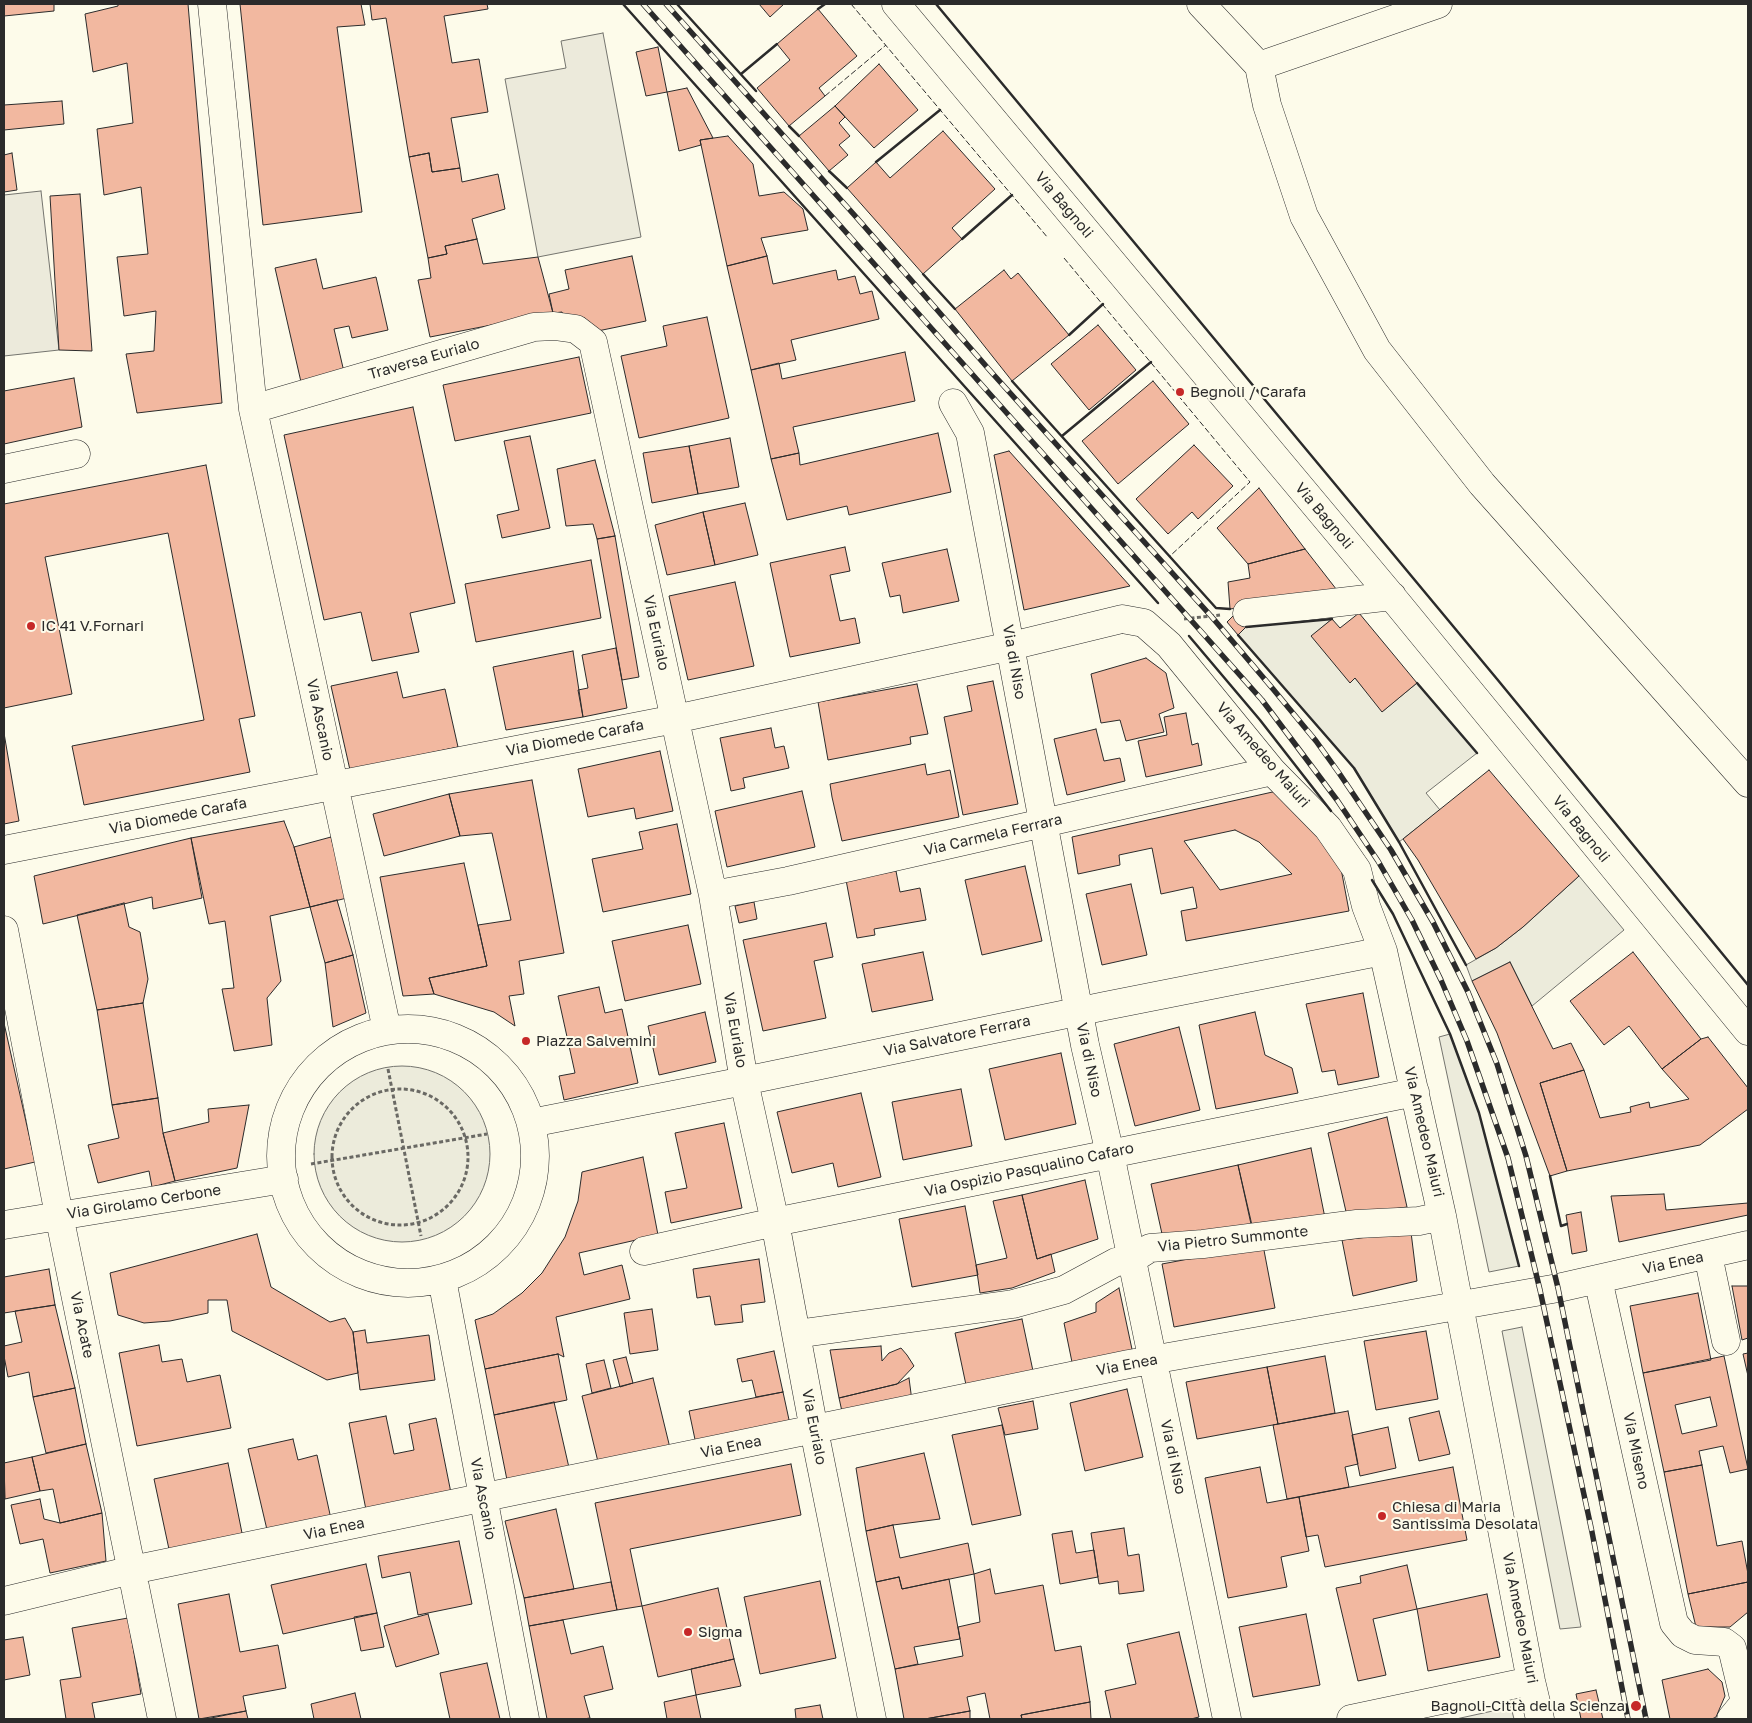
<!DOCTYPE html>
<html>
<head>
<meta charset="utf-8">
<style>
  body { margin:0 }
  #map { position:relative; width:1752px; height:1723px; overflow:hidden; background:#fdfbea; font-family:"Golos Text",sans-serif }
  canvas { display:block }
  .frame { position:absolute; inset:0; border:5px solid #2b2b2b; pointer-events:none }
</style>
</head>
<body>
<div id="map">
<canvas width="1752" height="1723"></canvas>
<div class="frame"></div>
</div>
<script>
const c = document.querySelector('canvas').getContext('2d');
c.lineJoin = 'round';
function fillPath(path, color) { c.fillStyle = color; c.fill(path, 'evenodd'); }
const toPath = rows => new Path2D(rows.map(r => 'M' + r).join(''));
function strokePath(path, color, width, dash) { c.strokeStyle = color; c.lineWidth = width; c.lineCap = dash ? 'butt' : 'round'; c.setLineDash(dash || []); c.stroke(path); }
function label(font, color, halo, rows, align = 'center') {
  c.font = font + ' "Golos Text",sans-serif'; c.lineWidth = 4; c.setLineDash([]); c.textBaseline = 'middle'; c.strokeStyle = halo; c.fillStyle = color; for (const [text, x, y, turn = 0] of rows) {
    c.save(); c.translate(x, y); c.rotate((+turn || 0) * Math.PI / 180); c.textAlign = isNaN(turn) ? turn : align; if (halo) c.strokeText(text, 0, 0); c.fillText(text, 0, 0); c.restore();
  }
}
const green = toPath([
  [1332,619,1312,636,1350,682,1355,678,1383,711,1417,683,1477,753,1426,793,1440,810,1399,842,1354,768,1238,635,1246,627,1332,619],
  [1579,876,1624,930,1532,1006,1510,962,1472,981,1466,965,1496,948,1523,927,1579,876],
  [1450,1034,1479,1113,1519,1266,1489,1272,1439,1037,1450,1034],
  '314 1154a88 88 0 1 1 176 0a88 88 0 1 1-176 0Z',
  [1522,1327,1581,1627,1560,1629,1502,1331,1522,1327],
  [1511,1707,1514,1719,1456,1719,1511,1707]
]);
const parking = toPath([
  [603,33,641,237,538,257,505,79,566,68,561,41,603,33],
  [41,191,59,350,4,356,4,195,41,191]
]);
const building = toPath([
  [4,4,54,4,54,11,4,16,4,4],
  [118,4,188,4,222,403,137,413,126,354,154,351,156,311,124,316,117,257,148,254,141,187,104,195,97,129,133,123,127,63,93,72,85,14,118,6,118,4],
  [240,4,361,4,365,25,337,27,362,212,263,225,240,4],
  [370,4,487,4,488,9,444,16,452,63,479,59,488,112,451,118,460,168,432,172,429,153,409,157,386,18,372,20,370,4],
  [759,4,784,4,770,17,759,4],
  [818,9,857,56,819,88,825,96,789,126,757,88,790,60,777,44,818,9],
  [658,47,667,92,646,96,636,52,658,47],
  [879,64,918,110,874,148,835,106,879,64],
  [687,88,713,138,700,140,701,145,679,151,667,92,687,88],
  [62,101,64,124,4,130,4,105,62,101],
  [835,106,845,117,839,123,850,136,839,145,848,155,829,171,799,136,835,106],
  [943,131,995,189,952,228,962,239,923,274,847,188,876,162,890,178,943,131],
  [728,136,753,164,759,196,784,192,803,209,808,230,761,238,767,256,727,266,700,140,728,136],
  [12,153,17,190,4,192,4,155,12,153],
  [429,153,432,172,460,168,462,182,498,174,505,209,472,219,477,239,445,246,447,254,428,258,409,157,429,153],
  [80,194,92,351,59,350,50,196,80,194],
  [477,239,483,264,538,257,553,313,430,337,418,280,431,278,428,258,447,254,445,246,477,239],
  [632,256,646,321,588,333,585,318,565,322,562,312,553,313,549,294,569,289,565,270,632,256],
  [767,256,773,284,836,270,838,280,855,276,860,294,872,291,879,319,791,340,796,360,751,370,727,266,767,256],
  [316,259,323,289,376,277,388,330,352,338,349,326,334,329,344,372,301,382,275,268,316,259],
  [1004,270,1011,279,1018,273,1069,335,1012,381,955,309,1004,270],
  [707,317,729,418,639,438,621,356,667,346,663,326,707,317],
  [1098,325,1136,370,1089,410,1051,364,1098,325],
  [905,352,915,401,793,427,799,453,771,459,751,370,779,363,782,379,905,352],
  [579,357,591,413,455,441,443,385,579,357],
  [74,378,82,427,4,444,4,391,74,378],
  [1153,381,1189,424,1118,484,1082,441,1153,381],
  [413,407,455,603,410,613,419,652,372,661,361,612,324,620,284,435,413,407],
  [938,433,951,492,849,515,847,506,787,520,771,459,799,453,800,465,938,433],
  [530,436,550,528,502,538,497,515,519,510,504,441,530,436],
  [730,438,739,487,698,494,689,446,730,438],
  [1194,445,1233,486,1198,519,1192,512,1168,534,1136,499,1194,445],
  [689,446,698,494,652,503,643,453,689,446],
  [1009,451,1130,586,1024,610,994,455,1009,451],
  [595,460,615,536,597,539,593,524,566,526,557,469,595,460],
  [206,465,255,716,239,719,250,772,84,805,72,746,204,720,168,533,45,557,72,694,4,708,4,504,206,465],
  [1259,488,1305,549,1248,564,1217,528,1259,488],
  [745,503,758,555,715,565,703,512,745,503],
  [703,512,715,565,667,575,655,525,703,512],
  [615,536,639,677,622,680,597,539,615,536],
  [845,547,850,571,830,575,840,621,855,618,860,643,790,657,770,563,845,547],
  [947,549,959,601,903,613,900,595,890,597,882,563,947,549],
  [1305,549,1340,594,1230,609,1228,582,1250,578,1248,564,1305,549],
  [591,560,601,618,476,642,465,584,591,560],
  [735,582,754,666,688,680,669,596,735,582],
  [1359,613,1417,683,1382,712,1355,678,1350,683,1311,636,1332,619,1340,628,1359,613],
  [1234,615,1246,627,1238,635,1227,622,1234,615],
  [616,648,627,708,583,717,578,690,588,688,582,655,616,648],
  [573,651,583,717,506,730,493,667,573,651],
  [1146,658,1166,673,1174,708,1159,714,1164,732,1126,741,1120,720,1101,723,1091,674,1146,658],
  [397,672,403,698,445,689,458,747,350,770,331,686,397,672],
  [993,681,1018,804,963,815,944,717,972,711,967,686,993,681],
  [917,684,928,734,910,737,911,744,828,760,818,702,917,684],
  [1186,713,1192,745,1198,743,1202,765,1146,777,1138,741,1167,735,1164,717,1186,713],
  [771,728,775,748,784,746,789,768,743,778,745,788,731,791,720,738,771,728],
  [1096,729,1104,761,1120,758,1125,781,1067,795,1054,739,1096,729],
  [4,733,19,821,4,824,4,733],
  [660,751,673,811,636,819,634,808,588,817,578,769,660,751],
  [925,764,927,775,950,770,959,817,842,841,832,797,830,784,925,764],
  [1489,770,1579,876,1523,927,1496,948,1476,959,1418,860,1403,839,1489,770],
  [532,780,564,953,519,961,524,994,509,996,515,1026,494,1012,434,994,429,978,487,966,478,925,511,920,492,833,460,836,449,794,532,780],
  [802,791,815,847,727,867,715,811,802,791],
  [1277,791,1339,858,1349,911,1186,941,1181,911,1197,908,1193,887,1161,894,1152,848,1119,855,1120,865,1078,874,1072,837,1277,791],
  [1235,830,1259,842,1292,874,1220,890,1184,841,1235,830],
  [449,794,460,836,384,856,373,814,449,794],
  [284,821,294,847,310,907,270,916,281,981,267,998,272,1045,234,1051,222,989,234,988,225,921,209,924,191,838,284,821],
  [677,824,691,894,603,912,592,859,643,849,639,832,677,824],
  [331,837,347,898,310,907,294,847,331,837],
  [191,838,202,898,153,909,152,897,43,924,34,876,191,838],
  [464,863,487,966,429,978,434,994,403,996,380,877,464,863],
  [1025,866,1042,941,982,955,965,880,1025,866],
  [896,871,900,892,920,888,926,920,874,929,875,935,857,938,846,880,896,871],
  [1131,884,1147,955,1102,965,1086,894,1131,884],
  [337,900,353,955,325,963,310,907,337,900],
  [754,902,757,919,739,923,735,906,754,902],
  [124,903,129,927,140,932,148,979,143,1003,97,1010,77,915,124,903],
  [826,923,833,957,814,961,826,1018,763,1031,743,940,826,923],
  [688,925,701,984,625,1001,612,941,688,925],
  [923,952,933,1000,872,1012,862,964,923,952],
  [1633,952,1701,1039,1662,1069,1629,1026,1604,1045,1570,1001,1633,952],
  [353,955,366,1013,333,1027,325,963,353,955],
  [1510,962,1553,1049,1571,1043,1584,1070,1540,1083,1567,1171,1550,1176,1497,1033,1472,981,1510,962],
  [599,987,605,1013,622,1009,638,1083,564,1100,559,1076,575,1073,558,996,599,987],
  [1363,993,1379,1077,1338,1085,1335,1070,1322,1072,1306,1004,1363,993],
  [143,1003,158,1098,112,1105,97,1010,143,1003],
  [705,1012,716,1062,659,1075,648,1026,705,1012],
  [1255,1012,1265,1055,1292,1068,1298,1093,1216,1109,1199,1025,1255,1012],
  [4,1023,35,1162,4,1169,4,1023],
  [1179,1027,1200,1110,1135,1126,1114,1044,1179,1027],
  [1708,1037,1748,1088,1748,1109,1700,1145,1567,1171,1540,1083,1584,1070,1600,1118,1631,1112,1630,1107,1649,1102,1650,1108,1689,1099,1662,1069,1701,1039,1708,1037],
  [1061,1053,1076,1124,1005,1140,989,1069,1061,1053],
  [961,1089,972,1146,903,1160,892,1102,961,1089],
  [861,1093,881,1177,838,1187,833,1163,792,1173,777,1112,861,1093],
  [158,1098,163,1133,175,1181,152,1187,149,1171,98,1183,88,1145,119,1138,112,1105,158,1098],
  [249,1105,237,1168,175,1181,163,1133,209,1122,208,1109,249,1105],
  [1387,1117,1407,1207,1347,1216,1328,1133,1387,1117],
  [724,1123,742,1208,671,1223,665,1192,687,1188,675,1133,724,1123],
  [1311,1148,1326,1223,1254,1234,1238,1165,1311,1148],
  [643,1157,658,1235,579,1253,584,1275,622,1265,630,1299,556,1317,564,1357,558,1354,485,1369,475,1320,493,1314,522,1293,542,1273,565,1237,578,1201,582,1172,643,1157],
  [1238,1165,1251,1224,1164,1243,1151,1184,1238,1165],
  [1085,1180,1098,1239,1037,1259,1022,1195,1085,1180],
  [1664,1194,1666,1210,1748,1203,1748,1215,1619,1242,1611,1196,1664,1194],
  [1022,1195,1037,1259,1051,1254,1055,1272,1012,1288,980,1293,976,1265,1007,1258,993,1201,1022,1195],
  [965,1206,978,1275,912,1287,899,1219,965,1206],
  [1581,1212,1587,1251,1572,1254,1566,1215,1581,1212],
  [1411,1232,1417,1281,1353,1296,1342,1240,1411,1232],
  [257,1234,271,1287,330,1322,345,1318,353,1332,358,1373,327,1380,232,1331,227,1300,208,1300,208,1313,170,1321,144,1323,118,1315,110,1273,257,1234],
  [1263,1245,1275,1308,1174,1327,1162,1264,1263,1245],
  [759,1259,765,1302,741,1305,743,1322,715,1325,710,1296,697,1298,693,1269,759,1259],
  [49,1269,55,1305,4,1313,4,1277,49,1269],
  [1732,1286,1748,1286,1748,1338,1742,1340,1732,1286],
  [1119,1288,1133,1354,1073,1367,1064,1323,1096,1312,1096,1303,1119,1288],
  [1698,1293,1711,1360,1643,1373,1630,1306,1698,1293],
  [55,1305,75,1388,33,1397,29,1372,8,1377,4,1356,4,1346,22,1342,15,1311,55,1305],
  [652,1309,658,1350,630,1354,624,1313,652,1309],
  [1022,1319,1033,1371,966,1385,955,1333,1022,1319],
  [365,1330,367,1343,429,1335,435,1380,360,1390,353,1332,365,1330],
  [1426,1331,1438,1399,1376,1410,1364,1341,1426,1331],
  [159,1345,162,1362,182,1359,187,1382,220,1375,231,1428,137,1446,119,1353,159,1345],
  [881,1346,882,1361,889,1353,901,1348,907,1355,914,1366,897,1384,839,1398,830,1350,881,1346],
  [774,1351,783,1392,756,1397,752,1380,742,1382,737,1359,774,1351],
  [1748,1353,1748,1376,1743,1354,1748,1353],
  [558,1354,567,1400,494,1415,485,1369,558,1354],
  [1325,1356,1335,1413,1278,1424,1267,1367,1325,1356],
  [1724,1356,1748,1469,1730,1473,1723,1446,1699,1451,1702,1465,1664,1472,1643,1373,1724,1356],
  [1710,1397,1717,1426,1682,1434,1675,1405,1710,1397],
  [626,1357,633,1383,620,1387,613,1360,626,1357],
  [604,1360,611,1388,592,1393,586,1364,604,1360],
  [1267,1367,1278,1424,1197,1439,1186,1382,1267,1367],
  [653,1378,670,1448,599,1466,582,1396,653,1378],
  [909,1378,912,1401,843,1416,839,1398,897,1384,909,1378],
  [75,1388,86,1444,46,1453,33,1397,75,1388],
  [1127,1389,1143,1457,1085,1471,1070,1403,1127,1389],
  [783,1392,791,1429,697,1449,689,1411,783,1392],
  [1033,1401,1038,1429,1005,1435,998,1408,1033,1401],
  [554,1402,570,1472,508,1485,494,1415,554,1402],
  [1348,1411,1358,1464,1345,1467,1349,1487,1287,1499,1273,1425,1348,1411],
  [1439,1411,1450,1454,1419,1461,1409,1418,1439,1411],
  [386,1416,394,1454,414,1450,409,1424,436,1418,452,1498,367,1515,349,1423,386,1416],
  [1002,1425,1021,1515,972,1525,952,1435,1002,1425],
  [1388,1427,1396,1468,1360,1476,1352,1435,1388,1427],
  [293,1439,298,1460,317,1455,331,1519,268,1534,248,1449,293,1439],
  [86,1444,102,1513,60,1523,53,1489,40,1491,32,1457,86,1444],
  [924,1453,940,1519,893,1525,866,1531,856,1468,924,1453],
  [32,1457,40,1491,5,1499,4,1463,32,1457],
  [228,1463,243,1538,170,1554,154,1479,228,1463],
  [791,1464,801,1515,630,1549,642,1606,617,1610,595,1503,791,1464],
  [1702,1465,1717,1546,1742,1541,1748,1574,1748,1582,1688,1594,1664,1472,1702,1465],
  [1260,1467,1267,1503,1299,1497,1309,1551,1281,1557,1287,1587,1228,1598,1205,1478,1260,1467],
  [1453,1467,1467,1540,1325,1567,1318,1535,1306,1537,1299,1497,1453,1467],
  [40,1499,44,1519,60,1523,102,1513,106,1561,50,1573,43,1539,20,1544,11,1505,40,1499],
  [556,1509,574,1589,524,1598,505,1521,556,1509],
  [893,1525,900,1558,968,1543,974,1574,902,1589,899,1577,876,1582,866,1531,893,1525],
  [1124,1528,1128,1556,1139,1554,1144,1591,1119,1594,1118,1581,1099,1584,1091,1533,1124,1528],
  [1072,1531,1076,1553,1094,1550,1098,1577,1060,1584,1052,1534,1072,1531],
  [459,1541,472,1604,418,1615,410,1572,382,1578,378,1556,459,1541],
  [366,1564,377,1613,283,1634,271,1585,366,1564],
  [1407,1565,1417,1609,1373,1619,1386,1675,1358,1681,1336,1588,1361,1583,1360,1576,1407,1565],
  [990,1569,995,1594,1043,1585,1055,1651,1081,1646,1090,1702,1021,1715,1022,1719,990,1719,985,1693,967,1697,970,1711,925,1719,904,1719,895,1669,963,1656,958,1627,980,1622,974,1574,990,1569],
  [899,1577,902,1589,949,1579,960,1639,914,1647,918,1664,895,1669,876,1582,899,1577],
  [820,1581,836,1658,760,1674,744,1597,820,1581],
  [611,1582,617,1610,529,1626,524,1598,611,1582],
  [1748,1582,1748,1612,1730,1627,1696,1627,1688,1594,1748,1582],
  [718,1588,734,1659,658,1677,642,1606,718,1588],
  [229,1594,240,1652,278,1645,286,1688,243,1696,246,1711,199,1719,178,1604,229,1594],
  [1487,1594,1500,1657,1428,1671,1417,1609,1487,1594],
  [377,1613,384,1647,361,1651,354,1617,377,1613],
  [428,1614,439,1654,396,1667,384,1626,428,1614],
  [1306,1614,1320,1685,1253,1697,1239,1627,1306,1614],
  [128,1618,141,1694,92,1703,95,1719,66,1719,60,1680,81,1677,72,1628,128,1618],
  [563,1620,571,1654,603,1646,613,1689,584,1696,590,1718,583,1719,547,1719,529,1626,563,1620],
  [1179,1632,1199,1717,1191,1719,1111,1719,1105,1691,1136,1684,1127,1644,1179,1632],
  [23,1637,30,1675,4,1680,4,1640,23,1637],
  [734,1659,741,1686,696,1695,691,1669,734,1659],
  [487,1663,500,1719,450,1719,440,1673,487,1663],
  [1708,1669,1722,1682,1725,1696,1716,1717,1712,1719,1670,1719,1662,1680,1708,1669],
  [1596,1690,1603,1719,1581,1719,1576,1694,1596,1690],
  [355,1693,361,1719,314,1719,311,1704,355,1693],
  [696,1695,701,1719,667,1719,664,1702,696,1695],
  [1090,1702,1091,1719,1022,1719,1021,1715,1090,1702],
  [820,1705,823,1719,796,1719,795,1709,820,1705],
  [246,1711,248,1719,206,1719,246,1711],
  [970,1711,970,1719,925,1719,970,1711]
]);
const path = toPath([
  [1184,619,1220,615],
  [388,1069,421,1236],
  '332 1157a68 68 0 1 1 136 0a68 68 0 1 1-136 0Z',
  [311,1164,487,1134]
]);
const minor = toPath([
  [212,4,253,409,387,1030],
  [896,4,1398,604,1748,1031],
  [1201,4,1259,66,1438,4],
  [1259,66,1267,105,1304,216,1377,350,1482,484,1748,783],
  [953,403,970,433,1085,1045,1110,1154,1227,1719],
  [253,409,534,327,554,326,576,329,593,342,713,895,744,1081,775,1222,814,1430,872,1719],
  [4,469,76,454],
  [1247,613,1392,596],
  [4,850,675,719,1011,646,1122,619,1144,623,1169,645,1272,771,1328,828,1357,870,1366,906,1383,951,1442,1216,1531,1681,1540,1719],
  [713,895,788,881,1272,771],
  [4,930,59,1215,162,1719],
  '281 1156a127 127 0 1 1 254 0a127 127 0 1 1-254 0Z',
  [531,1123,744,1081,1105,1006,1383,951],
  [4,1225,284,1179],
  [644,1251,775,1222,1415,1092],
  [1708,1255,1726,1341],
  [442,1279,525,1719],
  [1598,1279,1674,1623,1683,1634,1695,1640,1724,1642,1732,1648,1745,1702,1731,1719],
  [796,1334,1013,1304,1064,1290,1116,1262,1131,1260,1150,1248,1203,1244,1357,1224,1419,1221,1442,1216],
  [4,1601,132,1570,1129,1364,1558,1288,1748,1245],
  [1351,1719,1531,1681]
]);
const rail = toPath([
  [643,4,1262,700,1337,800,1378,861,1412,920,1441,980,1467,1041,1508,1158,1540,1290,1592,1532,1628,1719],
  [666,4,857,218,993,374,1211,616,1273,689,1316,741,1339,773,1391,850,1433,922,1468,992,1497,1064,1526,1156,1558,1288,1646,1719]
]);
const fence = toPath([
  [851,4,1048,238],
  [825,96,886,45],
  [1064,258,1250,482,1170,556]
]);
const wall = toPath([
  [623,4,1158,603],
  [677,4,756,91],
  [936,4,1497,679,1748,985],
  [818,9,825,4],
  [741,74,777,44],
  [789,126,799,136],
  [876,162,940,110],
  [829,171,847,188],
  [962,239,1012,195],
  [923,274,955,309],
  [1069,335,1103,304],
  [1012,381,1216,608,1230,609],
  [1062,436,1151,362],
  [1246,627,1332,619],
  [1238,635,1354,768,1399,842,1466,965],
  [1189,636,1260,720,1331,811],
  [1417,683,1477,753],
  [1372,880,1393,914,1450,1034,1479,1113,1519,1266],
  [1550,1176,1561,1226,1567,1224]
]);
const markers = [
  [1180,392,5,"#c62828"],
  [31,626,5,"#c62828"],
  [526,1041,5,"#c62828"],
  [1382,1516,5,"#c62828"],
  [688,1632,5,"#c62828"],
  [1636,1706,6,"#c62828"]
];
const streetNames = [
  ["Via Bagnoli",1064,205,50],
  ["Traversa Eurialo",424,359,-16],
  ["Via Bagnoli",1324,516,50],
  ["Via Eurialo",656,633,78],
  ["Via di Niso",1014,662,80],
  ["Via Ascanio",320,720,78],
  ["Via Diomede Carafa",575,738,-11],
  ["Via Amedeo Maiuri",1263,755,49],
  ["Via Diomede Carafa",178,816,-11],
  ["Via Bagnoli",1581,829,51],
  ["Via Carmela Ferrara",993,835,-13],
  ["Via Eurialo",735,1030,80],
  ["Via Salvatore Ferrara",957,1036,-12],
  ["Via di Niso",1089,1060,78],
  ["Via Amedeo Maiuri",1424,1132,77],
  ["Via Ospizio Pasqualino Cafaro",1029,1170,-12],
  ["Via Girolamo Cerbone",144,1202,-9],
  ["Via Pietro Summonte",1233,1239,-6],
  ["Via Enea",1673,1263,-12],
  ["Via Acate",82,1325,78],
  ["Via Enea",1127,1365,-11],
  ["Via Eurialo",814,1427,79],
  ["Via Enea",731,1447,-12],
  ["Via Miseno",1636,1451,78],
  ["Via di Niso",1173,1457,78],
  ["Via Ascanio",483,1499,79],
  ["Via Enea",334,1529,-12],
  ["Via Amedeo Maiuri",1520,1618,79]
];
const poiNames = [
  ["Begnoli / Carafa",1190,392],
  ["IC 41 V.Fornari",41,626],
  ["Piazza Salvemini",536,1041],
  ["Chiesa di Maria",1392,1507],
  ["Santissima Desolata",1392,1524],
  ["Sigma",698,1632],
  ["Bagnoli-Città della Scienza",1625,1706,"right"]
];
fillPath(green, '#ecebdb');
strokePath(green, '#74746e', 1);
fillPath(parking, '#eceadb');
strokePath(parking, '#74746e', 1);
fillPath(building, '#f2b8a0');
strokePath(building, '#2b2b2b', 1);
strokePath(minor, '#2b2b2b', 29);
strokePath(path, '#6a6964', 3, [4, 2.5]);
strokePath(minor, '#fdfbea', 28);
strokePath(rail, '#2b2b2b', 5.5);
strokePath(rail, '#fdfbea', 4, [11]);
strokePath(fence, '#2b2b2b', 1, [6, 2.5]);
strokePath(wall, '#2b2b2b', 2.5);
for (const [x, y, r, color] of markers) { const dot = new Path2D(); dot.arc(x, y, r, 0, 2 * Math.PI); c.fillStyle = color; c.fill(dot); strokePath(dot, '#fdfbea', 2); }
label('15px', '#2b2b2b', '#fdfbea', streetNames);
label('15px', '#2b2b2b', '#fdfbea', poiNames, 'left');
</script>
</body>
</html>
